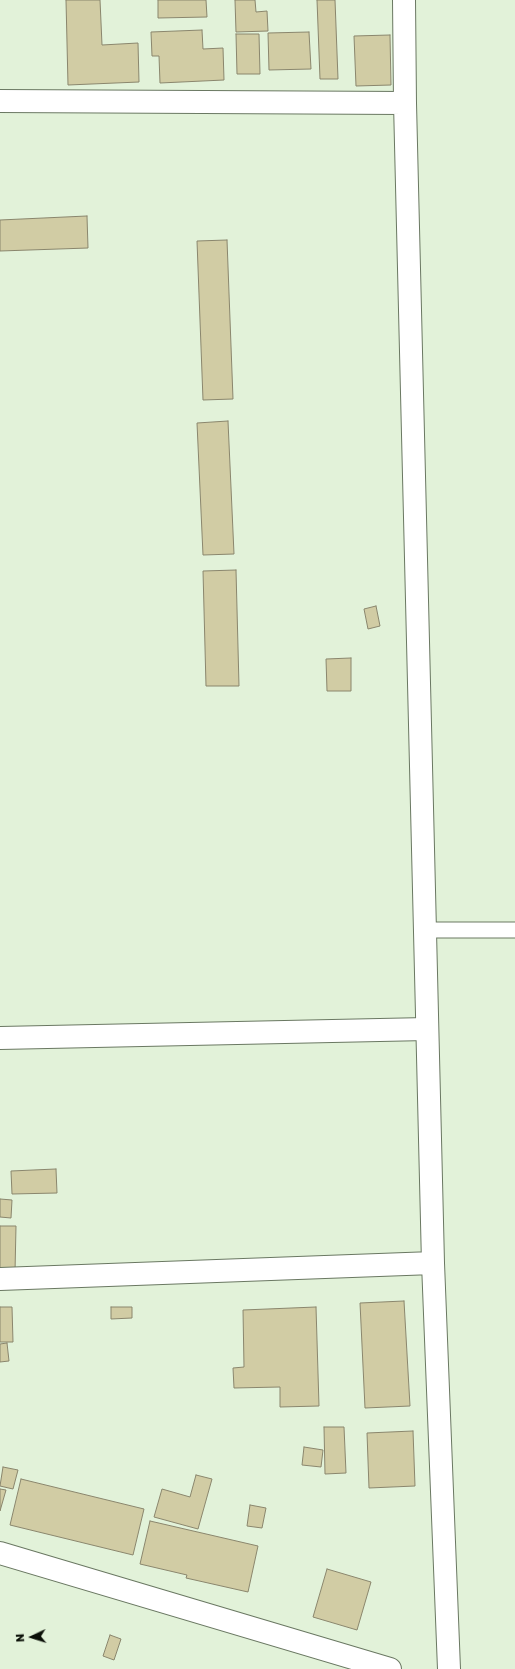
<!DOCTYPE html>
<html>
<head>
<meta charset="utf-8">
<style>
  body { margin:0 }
  #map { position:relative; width:515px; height:1669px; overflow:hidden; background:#e2f2d9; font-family:"Golos Text",sans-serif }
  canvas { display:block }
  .north { position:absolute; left:12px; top:1617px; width:40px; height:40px; -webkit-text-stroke:3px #e2f2d9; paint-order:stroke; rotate:266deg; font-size:11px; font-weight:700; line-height:16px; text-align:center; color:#0a0f07 }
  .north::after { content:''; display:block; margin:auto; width:14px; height:18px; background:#0a0f07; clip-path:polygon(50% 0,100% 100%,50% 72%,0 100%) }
</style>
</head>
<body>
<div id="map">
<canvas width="515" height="1669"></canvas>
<div class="north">N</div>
</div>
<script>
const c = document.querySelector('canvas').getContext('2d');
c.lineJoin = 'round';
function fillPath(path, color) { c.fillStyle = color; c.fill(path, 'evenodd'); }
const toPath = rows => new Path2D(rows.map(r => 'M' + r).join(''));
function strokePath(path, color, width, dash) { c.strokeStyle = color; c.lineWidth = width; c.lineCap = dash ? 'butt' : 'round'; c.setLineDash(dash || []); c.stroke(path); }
const building = toPath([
  [66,0,100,0,102,45,138,43,139,82,68,85,66,0],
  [158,0,206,0,207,17,158,18,158,0],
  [235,0,255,0,256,12,267,11,268,31,236,32,235,0],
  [317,0,335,0,338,79,320,79,317,0],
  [202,30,203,49,223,48,224,80,160,83,159,56,152,56,151,32,202,30],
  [309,32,311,69,269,70,268,33,309,32],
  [236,34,259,34,260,74,237,74,236,34],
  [390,35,391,85,356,86,354,36,390,35],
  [87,216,88,248,0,251,0,220,87,216],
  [227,240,233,399,203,400,197,241,227,240],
  [228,421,234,554,203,555,197,423,228,421],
  [236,570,239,686,206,686,203,571,236,570],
  [376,606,380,626,368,629,364,609,376,606],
  [351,658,351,691,327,691,326,659,351,658],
  [56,1169,57,1193,12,1194,11,1171,56,1169],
  [0,1199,12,1200,11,1218,0,1217,0,1199],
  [0,1226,16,1226,15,1272,0,1271,0,1226],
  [404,1301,410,1406,365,1408,360,1303,404,1301],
  [0,1307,12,1307,13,1342,0,1342,0,1307],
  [111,1307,132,1307,132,1318,111,1319,111,1307],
  [316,1307,319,1406,280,1407,280,1387,234,1388,233,1368,244,1367,243,1310,316,1307],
  [7,1343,9,1361,0,1362,0,1344,7,1343],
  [324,1427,344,1427,346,1473,325,1474,324,1427],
  [413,1431,415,1486,369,1488,367,1433,413,1431],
  [304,1447,323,1450,321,1467,302,1465,304,1447],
  [3,1467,18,1470,13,1489,0,1486,3,1467],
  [196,1475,212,1479,198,1529,154,1517,162,1489,190,1497,196,1475],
  [21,1479,144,1509,133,1555,10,1525,21,1479],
  [0,1489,6,1490,0,1511,0,1489],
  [250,1505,266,1508,262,1528,247,1526,250,1505],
  [150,1521,258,1546,248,1592,186,1578,187,1575,140,1564,150,1521],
  [327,1569,371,1582,357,1630,313,1617,327,1569],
  [110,1635,121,1639,114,1660,103,1656,110,1635]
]);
const lane = toPath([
  [425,930,515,930]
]);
const street = toPath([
  [404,0,405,103,433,1263,449,1669],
  [0,101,405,103],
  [0,1038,427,1029],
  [0,1279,433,1263],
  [0,1553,390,1669]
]);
fillPath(building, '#d1cca4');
strokePath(building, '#8a866d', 1);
strokePath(lane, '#6a7862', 17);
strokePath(street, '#6a7862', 24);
strokePath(lane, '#fff', 15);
strokePath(street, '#fff', 22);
</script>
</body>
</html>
